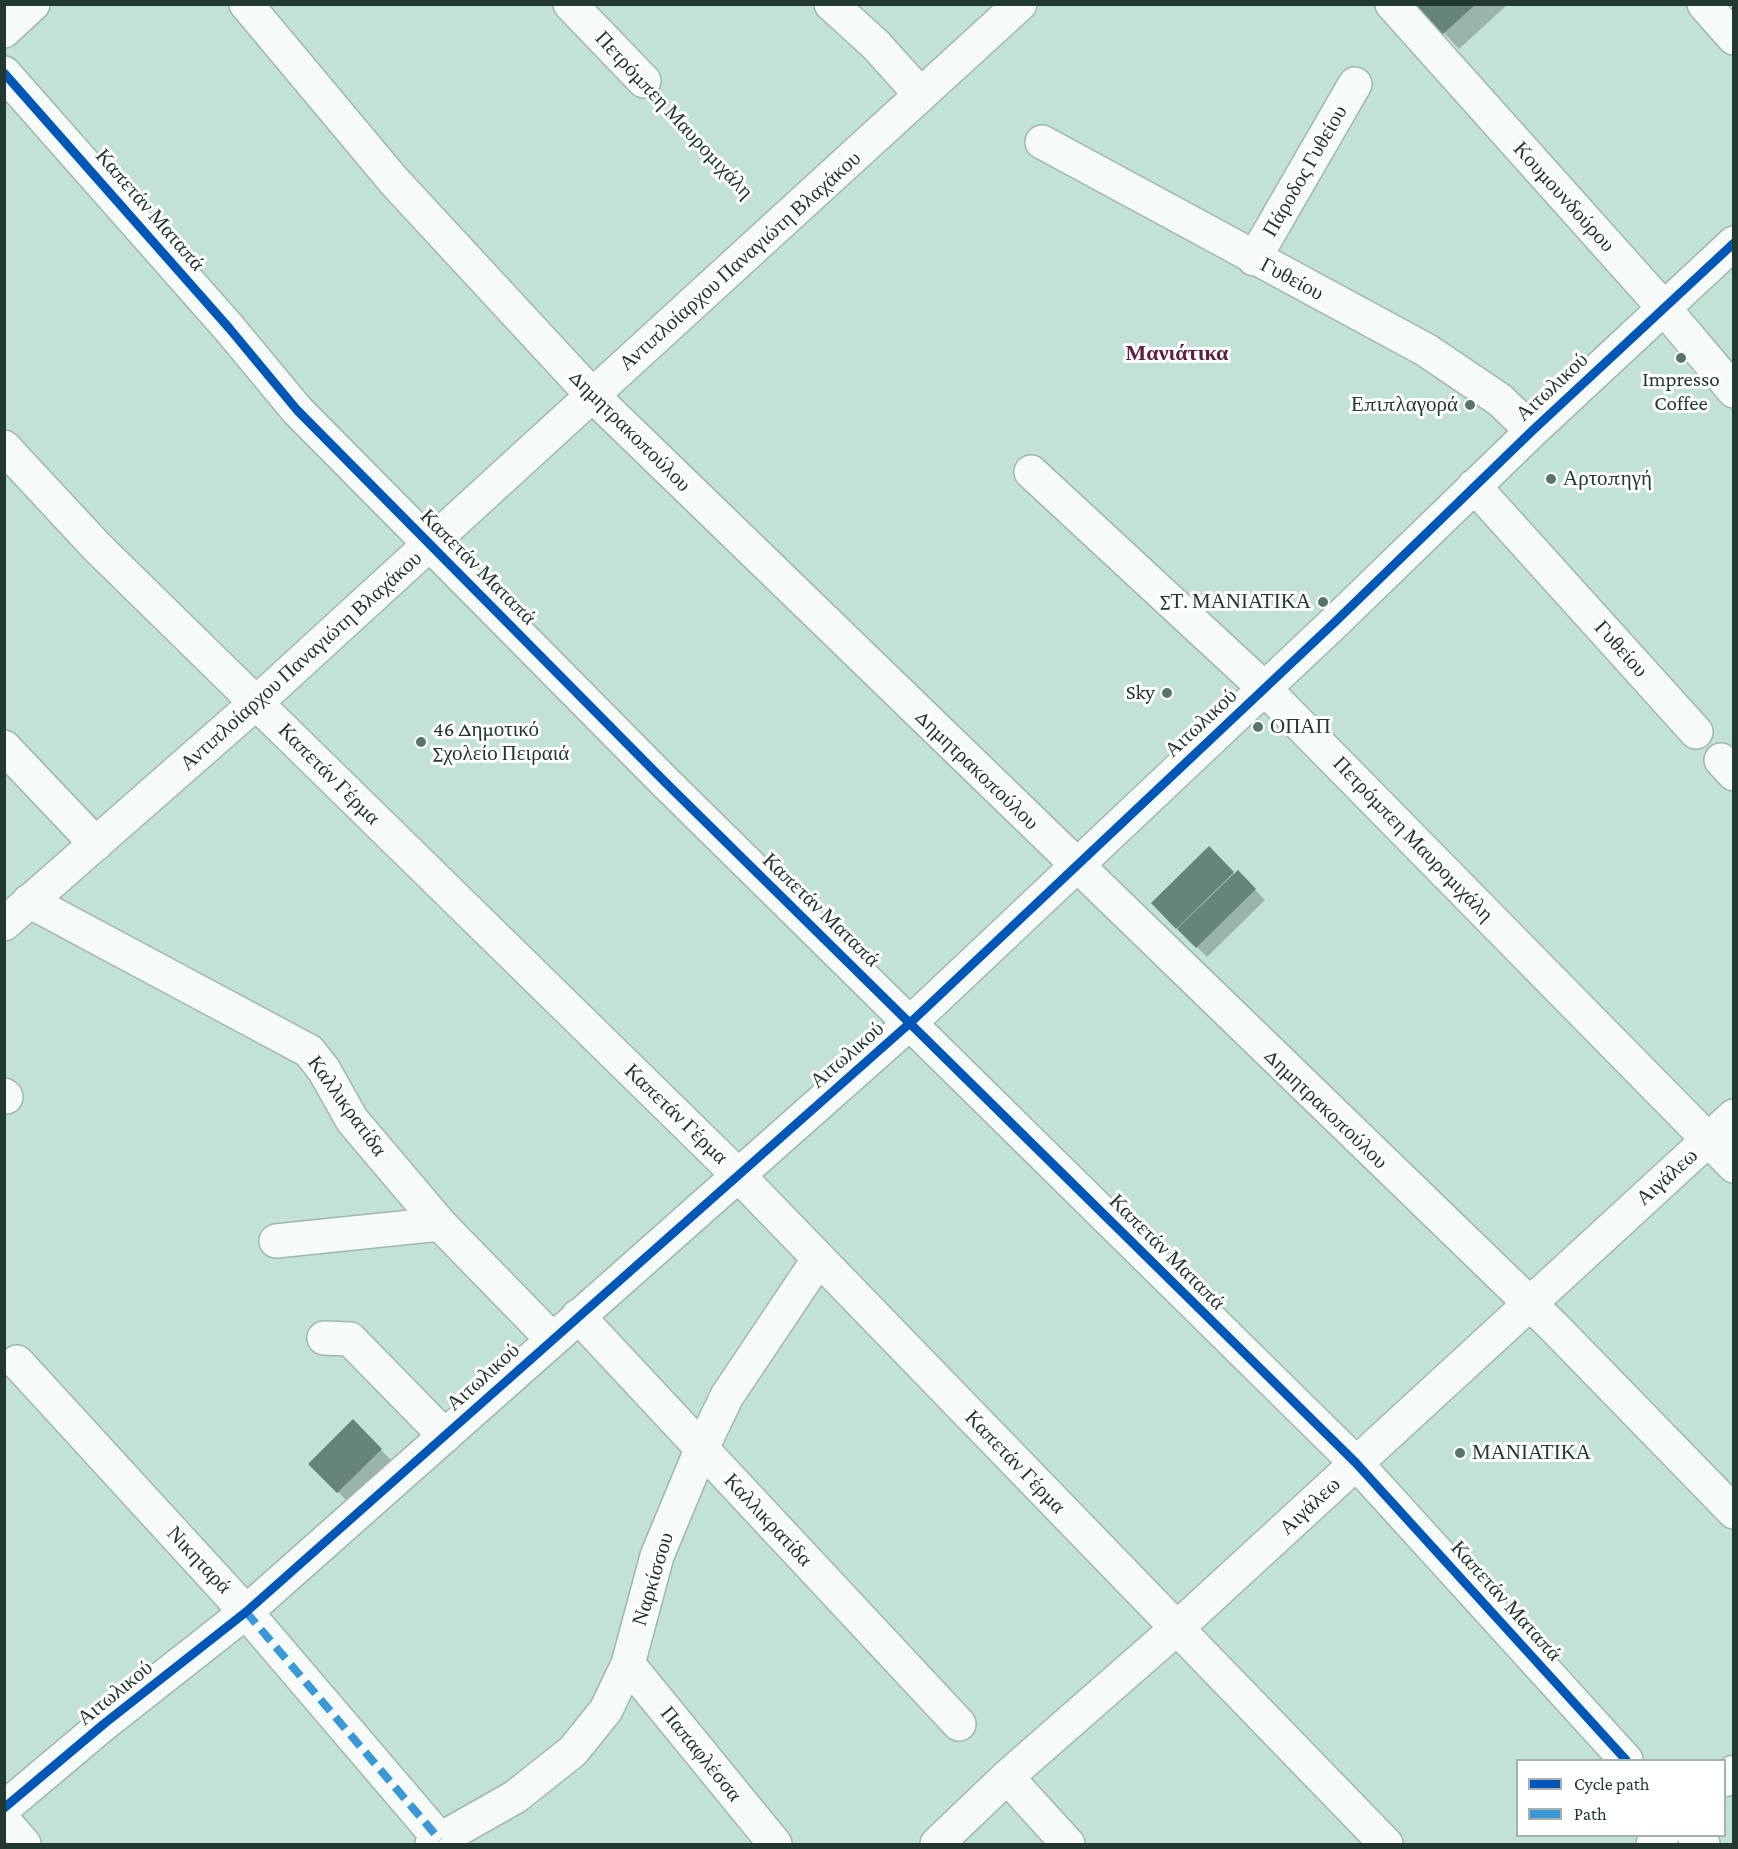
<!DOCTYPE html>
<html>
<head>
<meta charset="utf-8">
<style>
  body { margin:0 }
  #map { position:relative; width:1738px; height:1849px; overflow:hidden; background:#c2e2d5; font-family:"Crimson Pro",serif }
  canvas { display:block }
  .frame { position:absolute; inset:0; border:6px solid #213930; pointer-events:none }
  .legend { position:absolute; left:1516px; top:1759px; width:210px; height:78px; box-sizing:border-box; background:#fff; border:2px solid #a6b0ac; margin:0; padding:8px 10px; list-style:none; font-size:18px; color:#213930 }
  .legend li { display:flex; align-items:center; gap:12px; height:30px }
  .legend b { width:30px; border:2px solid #a6b0ac }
</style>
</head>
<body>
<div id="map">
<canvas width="1738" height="1849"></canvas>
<div class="frame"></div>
<ul class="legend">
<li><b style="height:8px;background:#0057b8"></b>Cycle path</li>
<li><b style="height:8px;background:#3a98d7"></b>Path</li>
</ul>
</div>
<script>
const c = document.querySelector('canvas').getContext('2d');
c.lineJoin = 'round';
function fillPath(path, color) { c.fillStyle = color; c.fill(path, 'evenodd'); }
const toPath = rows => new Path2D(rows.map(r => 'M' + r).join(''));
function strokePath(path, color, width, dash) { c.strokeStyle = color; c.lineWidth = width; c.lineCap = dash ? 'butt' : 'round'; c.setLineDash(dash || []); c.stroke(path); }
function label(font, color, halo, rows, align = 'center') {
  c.font = font + ' "Crimson Pro",serif'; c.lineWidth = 6; c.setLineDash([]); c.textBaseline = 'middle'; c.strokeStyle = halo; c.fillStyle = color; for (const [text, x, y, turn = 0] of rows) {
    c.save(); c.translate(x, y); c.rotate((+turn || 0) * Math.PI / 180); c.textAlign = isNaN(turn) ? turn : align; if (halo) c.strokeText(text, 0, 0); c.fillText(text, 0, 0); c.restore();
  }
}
const shadow = toPath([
  [1417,4,1508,4,1459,49],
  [1209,848,1235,875,1238,872,1265,900,1207,957,1153,903],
  [353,1422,391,1460,348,1502,310,1464]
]);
const building = toPath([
  [1415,4,1476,4,1442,35],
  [1209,846,1234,872,1176,929,1151,903],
  [1238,870,1256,889,1196,948,1177,929],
  [353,1419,382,1449,337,1493,308,1464]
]);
const path = toPath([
  [669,108,753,200]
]);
const minor = toPath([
  [246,4,394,181,593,396,1553,1326,1734,1512],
  [570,4,644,81],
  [831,4,876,45,921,95],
  [1392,4,1663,307,1734,391],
  [1704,4,1734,38],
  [4,31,33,4],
  [4,73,229,328,297,410,664,781,1356,1463,1626,1760],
  [1042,142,1426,350,1500,400,1532,431],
  [1254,259,1355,84],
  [4,447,97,547,738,1175,1386,1844],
  [1031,472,1264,688,1734,1166],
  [1474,486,1696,732],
  [4,747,96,844],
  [1721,760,1734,774],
  [29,901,309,1051,324,1070,352,1120,440,1224,552,1339],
  [4,924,257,702,1020,4],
  [4,1095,6,1097],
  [276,1241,440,1224],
  [578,1316,959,1724],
  [324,1338,350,1339,445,1436],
  [17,1362,246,1612,444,1844],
  [628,1664,775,1844],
  [1007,1777,1068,1844],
  [1724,1780,1734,1772],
  [4,1808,105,1723,246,1612,910,1023,1336,621,1532,431,1734,243],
  [4,1821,24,1844],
  [1694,1836,1703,1844],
  [432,1844,515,1797,573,1751,606,1710,628,1664,657,1556,701,1450,727,1396,818,1260],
  [937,1844,1007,1777,1177,1628,1734,1116],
  [1653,1844,1662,1836]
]);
const quiet = toPath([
  [246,1612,440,1840]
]);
const cycleway = toPath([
  [4,73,229,328,297,410,664,781,1356,1463,1626,1760],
  [4,1808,105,1723,246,1612,910,1023,1336,621,1532,431,1734,243]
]);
const markers = [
  [1681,358,6,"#59746a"],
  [1470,405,6,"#59746a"],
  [1551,479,6,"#59746a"],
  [1323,602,6,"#59746a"],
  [1167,693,6,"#59746a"],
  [1258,727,6,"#59746a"],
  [421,742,6,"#59746a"],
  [1460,1453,6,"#59746a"]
];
const streetNames = [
  ["Πετρόμπεη Μαυρομιχάλη",674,115,47],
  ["Πάροδος Γυθείου",1305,171,-60],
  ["Κουμουνδούρου",1564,197,48],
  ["Καπετάν Ματαπά",150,210,49],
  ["Αντιπλοίαρχου Παναγιώτη Βλαχάκου",740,261,-42],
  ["Γυθείου",1292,279,28],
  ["Αιτωλικού",1552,387,-43],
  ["Δημητρακοπούλου",630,431,45],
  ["Καπετάν Ματαπά",478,567,45],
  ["Γυθείου",1621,649,48],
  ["Αντιπλοίαρχου Παναγιώτη Βλαχάκου",301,661,-42],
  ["Αιτωλικού",1201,723,-43],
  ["Δημητρακοπούλου",977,770,44],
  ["Καπετάν Γέρμα",329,774,45],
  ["Πετρόμπεη Μαυρομιχάλη",1413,839,46],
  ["Καπετάν Ματαπά",821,910,44],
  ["Αιτωλικού",847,1055,-41],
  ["Καλλικρατίδα",347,1106,54],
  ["Δημητρακοπούλου",1326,1109,44],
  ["Καπετάν Γέρμα",676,1114,44],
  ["Αιγάλεω",1667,1177,-42],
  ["Καπετάν Ματαπά",1167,1252,45],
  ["Αιτωλικού",483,1377,-42],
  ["Καπετάν Γέρμα",1015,1462,46],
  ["Αιγάλεω",1310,1506,-43],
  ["Καλλικρατίδα",768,1520,47],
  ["Νικηταρά",199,1560,47],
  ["Ναρκίσσου",653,1579,-73],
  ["Καπετάν Ματαπά",1506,1601,48],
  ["Αιτωλικού",115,1693,-39],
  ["Παπαφλέσσα",701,1754,51]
];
const poiNames = [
  ["Impresso",1681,380,"center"],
  ["Coffee",1681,404,"center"],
  ["Επιπλαγορά",1458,405,"right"],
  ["Αρτοπηγή",1563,479],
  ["ΣΤ. ΜΑΝΙΑΤΙΚΑ",1311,602,"right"],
  ["Sky",1155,693,"right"],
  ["ΟΠΑΠ",1270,727],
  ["46 Δημοτικό",433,730],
  ["Σχολείο Πειραιά",433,754],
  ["ΜΑΝΙΑΤΙΚΑ",1472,1453]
];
const neighbourhoodNames = [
  ["Μανιάτικα",1177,353]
];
fillPath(shadow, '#0003');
fillPath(building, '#67847b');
strokePath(minor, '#9fb8ae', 36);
strokePath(path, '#cfd9d4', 4, [1.5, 4.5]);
strokePath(minor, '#f6fbf9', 33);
strokePath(quiet, '#3a98d7', 8, [15, 8]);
strokePath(cycleway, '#0057b8', 9);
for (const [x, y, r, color] of markers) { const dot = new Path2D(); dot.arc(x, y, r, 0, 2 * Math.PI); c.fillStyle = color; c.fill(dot); strokePath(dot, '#fff', 2); }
label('21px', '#213930', '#fff', streetNames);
label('21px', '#213930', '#fff', poiNames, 'left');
label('bold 22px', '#5c1e41', '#fff', neighbourhoodNames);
</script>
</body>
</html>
